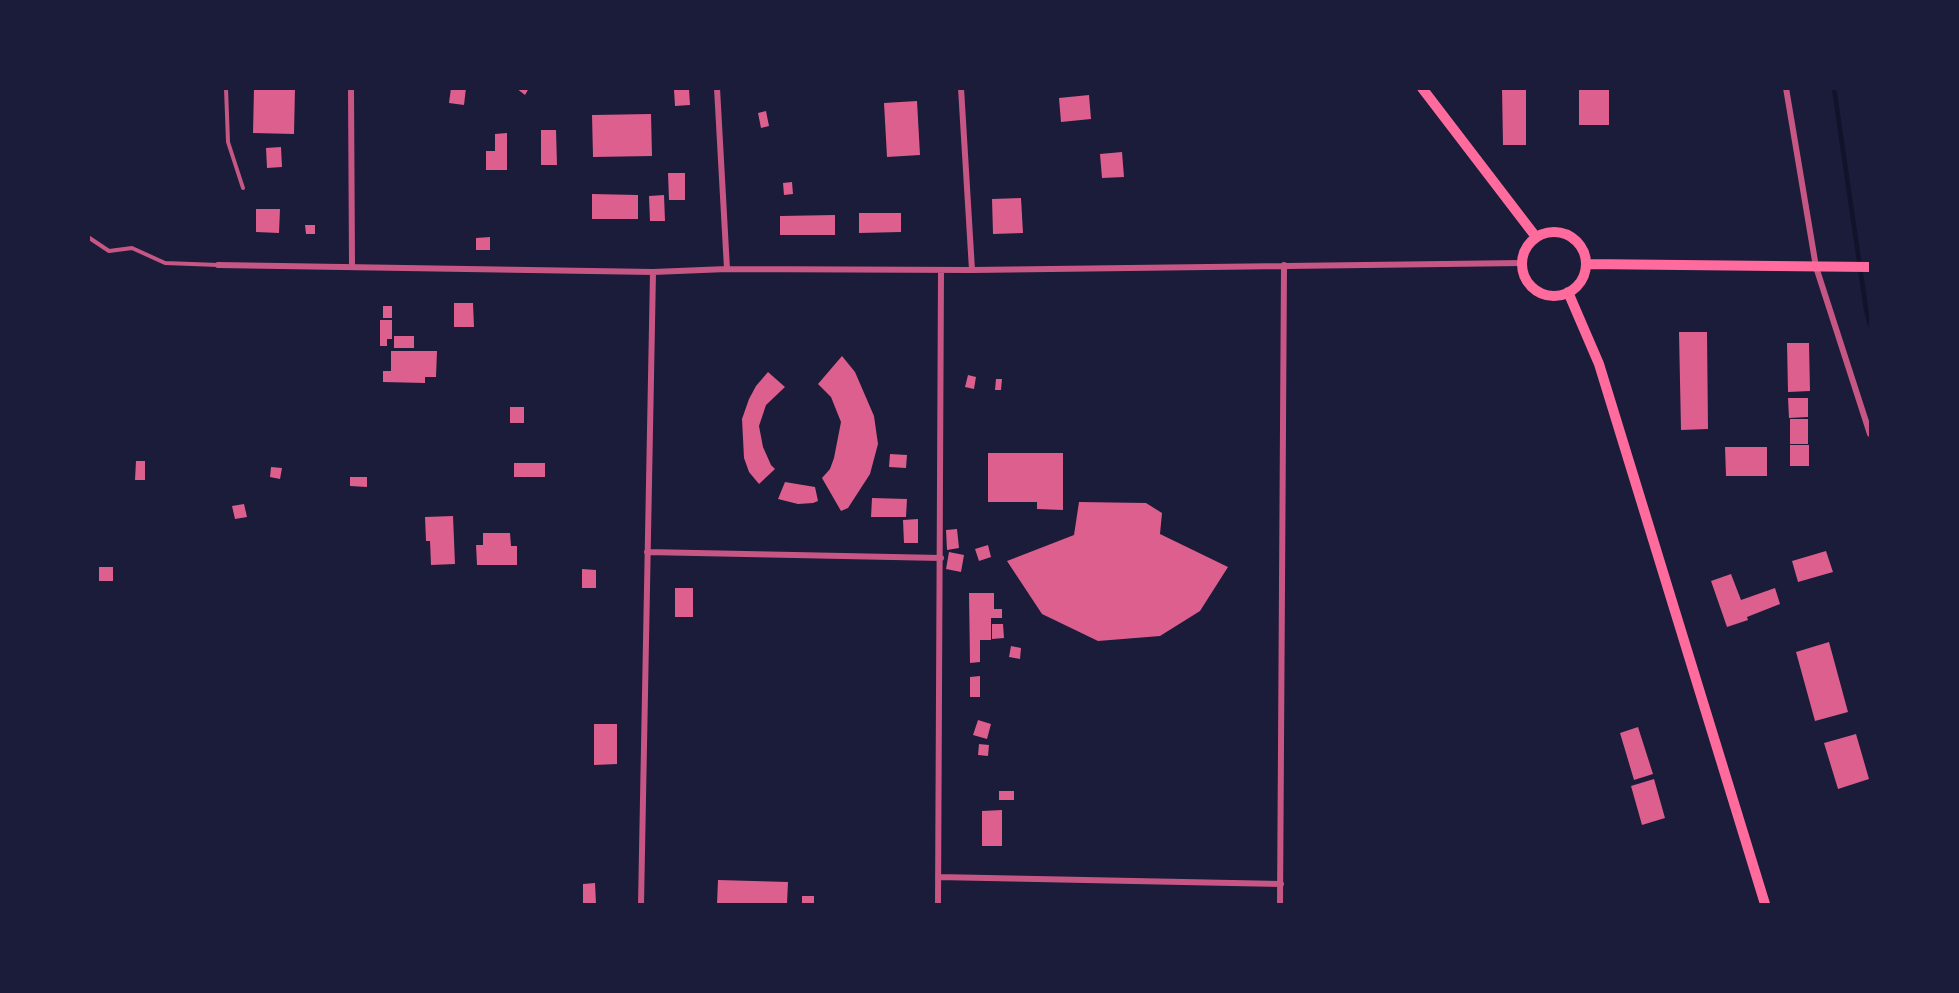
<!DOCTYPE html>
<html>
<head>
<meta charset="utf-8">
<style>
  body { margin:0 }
  #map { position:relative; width:1959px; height:993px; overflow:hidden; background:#1b1b3a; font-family:Cabin,sans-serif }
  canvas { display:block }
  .frame { position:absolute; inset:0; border:90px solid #1b1b3a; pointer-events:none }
</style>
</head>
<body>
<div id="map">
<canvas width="1959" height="993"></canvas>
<div class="frame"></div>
</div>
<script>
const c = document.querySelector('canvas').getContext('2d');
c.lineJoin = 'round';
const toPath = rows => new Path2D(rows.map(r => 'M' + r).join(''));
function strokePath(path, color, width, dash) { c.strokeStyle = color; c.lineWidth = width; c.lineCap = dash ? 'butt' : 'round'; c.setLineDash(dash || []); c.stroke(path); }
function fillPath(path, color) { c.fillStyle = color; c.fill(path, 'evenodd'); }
const stream = toPath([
  [1834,88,1866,309,1870,325]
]);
const building = toPath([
  [254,88,295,88,294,134,253,133],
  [451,88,466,88,464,105,449,103],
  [516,88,529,88,525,95],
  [1502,88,1526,88,1526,145,1503,145],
  [1579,88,1609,88,1609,125,1579,125],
  [689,89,690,105,675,106,674,90],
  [1089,95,1091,119,1061,122,1059,98],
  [917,101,920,155,887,157,884,103],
  [766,111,769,126,761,128,758,113],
  [651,114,652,156,593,157,592,115],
  [541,130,556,130,557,165,541,165],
  [507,133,507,170,486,170,486,151,495,151,495,134],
  [281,147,282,167,267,168,266,148],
  [1122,152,1124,177,1102,178,1100,154],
  [668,173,685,173,685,200,669,200],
  [792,182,793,194,784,195,783,183],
  [592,194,638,195,638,219,592,219],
  [664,195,665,221,650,221,649,196],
  [1021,198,1023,233,993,234,992,199],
  [256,209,280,209,279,233,256,232],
  [859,213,901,213,901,232,859,233],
  [835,215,835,235,780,235,780,216],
  [305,225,315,225,315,234,306,234],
  [490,237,490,250,476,250,476,238],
  [454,303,473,303,474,327,454,327],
  [383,306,392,306,392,318,383,318],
  [380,320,392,320,392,339,387,339,387,346,380,346],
  [1679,332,1707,332,1708,429,1681,430],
  [394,336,414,336,414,348,394,348],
  [1787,343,1809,343,1810,391,1788,392],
  [391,351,437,351,436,377,425,377,425,383,383,382,383,371,391,371],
  [842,356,855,372,874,416,878,444,870,474,848,508,841,511,822,478,830,469,834,458,841,422,831,397,818,384],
  [768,372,785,387,766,405,759,426,763,447,771,465,775,469,759,484,749,472,744,458,742,419,749,399,756,386],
  [968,375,976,377,974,389,965,387],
  [996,379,1002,379,1001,390,995,390],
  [1788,398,1808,398,1808,417,1789,418],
  [510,407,524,407,524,423,510,423],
  [1790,419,1808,419,1808,444,1790,444],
  [1790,445,1809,445,1809,466,1790,466],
  [1725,447,1767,447,1767,476,1726,476],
  [988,453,1063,453,1063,510,1037,509,1037,502,988,502],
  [890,454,907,455,906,468,889,467],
  [136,461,145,461,145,480,135,480],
  [514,463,545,463,545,477,514,477],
  [271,467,282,468,280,479,270,477],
  [350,477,367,477,367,487,350,486],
  [785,482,815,487,818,501,813,503,798,504,778,499],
  [872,498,907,499,906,517,871,517],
  [1079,502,1146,503,1162,513,1160,534,1228,567,1200,611,1160,636,1098,641,1042,614,1007,561,1074,535],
  [244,504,247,517,235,519,232,506],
  [453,516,455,564,431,565,430,541,426,541,425,517],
  [918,519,918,543,904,543,903,520],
  [957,529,959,548,947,550,946,530],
  [483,533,510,533,511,546,517,546,517,565,477,565,476,545,483,545],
  [988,545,991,557,979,561,975,549],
  [1826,551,1833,572,1798,582,1792,561],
  [949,552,964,555,961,572,946,569],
  [99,567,113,567,113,581,99,581],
  [582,569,596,570,596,588,582,588],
  [1731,574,1741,600,1775,588,1780,604,1747,617,1748,620,1727,627,1711,581],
  [675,588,693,588,693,617,675,617],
  [969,593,994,593,994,609,1002,609,1002,618,991,618,991,640,980,640,980,662,970,663],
  [992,624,1003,624,1004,638,992,639],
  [1829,642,1848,712,1815,721,1796,652],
  [1011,646,1021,648,1020,659,1009,657],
  [980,676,980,697,970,697,970,677],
  [978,720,991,724,987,739,973,735],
  [594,724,617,724,617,764,594,765],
  [1638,727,1653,774,1634,780,1620,733],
  [1856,734,1869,779,1838,789,1824,743],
  [979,744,989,745,988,756,978,755],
  [1654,779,1665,818,1642,825,1631,786],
  [999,791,1014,791,1014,800,999,800],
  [1002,810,1002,846,982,846,982,811],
  [718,880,788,882,787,904,717,904],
  [595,883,596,904,583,904,583,884],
  [802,896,814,896,814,904,802,904]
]);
const service = toPath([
  [226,88,228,142,243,188],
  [88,237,109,251,132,248,165,263,218,265]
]);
const minor = toPath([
  [351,88,352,267],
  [717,88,727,269],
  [961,88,972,270],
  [1786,88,1816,267,1870,434],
  [218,265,653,272,727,269,972,270,1522,263],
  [647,552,941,558],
  [938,877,1281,884],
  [641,904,653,272],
  [938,904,941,270],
  [1280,904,1284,265]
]);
const secondary = toPath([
  [1422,88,1536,237],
  '1522 264a32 32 0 1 1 64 0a32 32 0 1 1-64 0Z',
  [1586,264,1870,267],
  [1568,292,1599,364,1765,904]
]);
strokePath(stream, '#12122b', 4.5);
fillPath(building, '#dd5f8e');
strokePath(service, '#c65784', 4);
strokePath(minor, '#c65784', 6);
strokePath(secondary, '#ff6b9d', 10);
</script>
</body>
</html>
